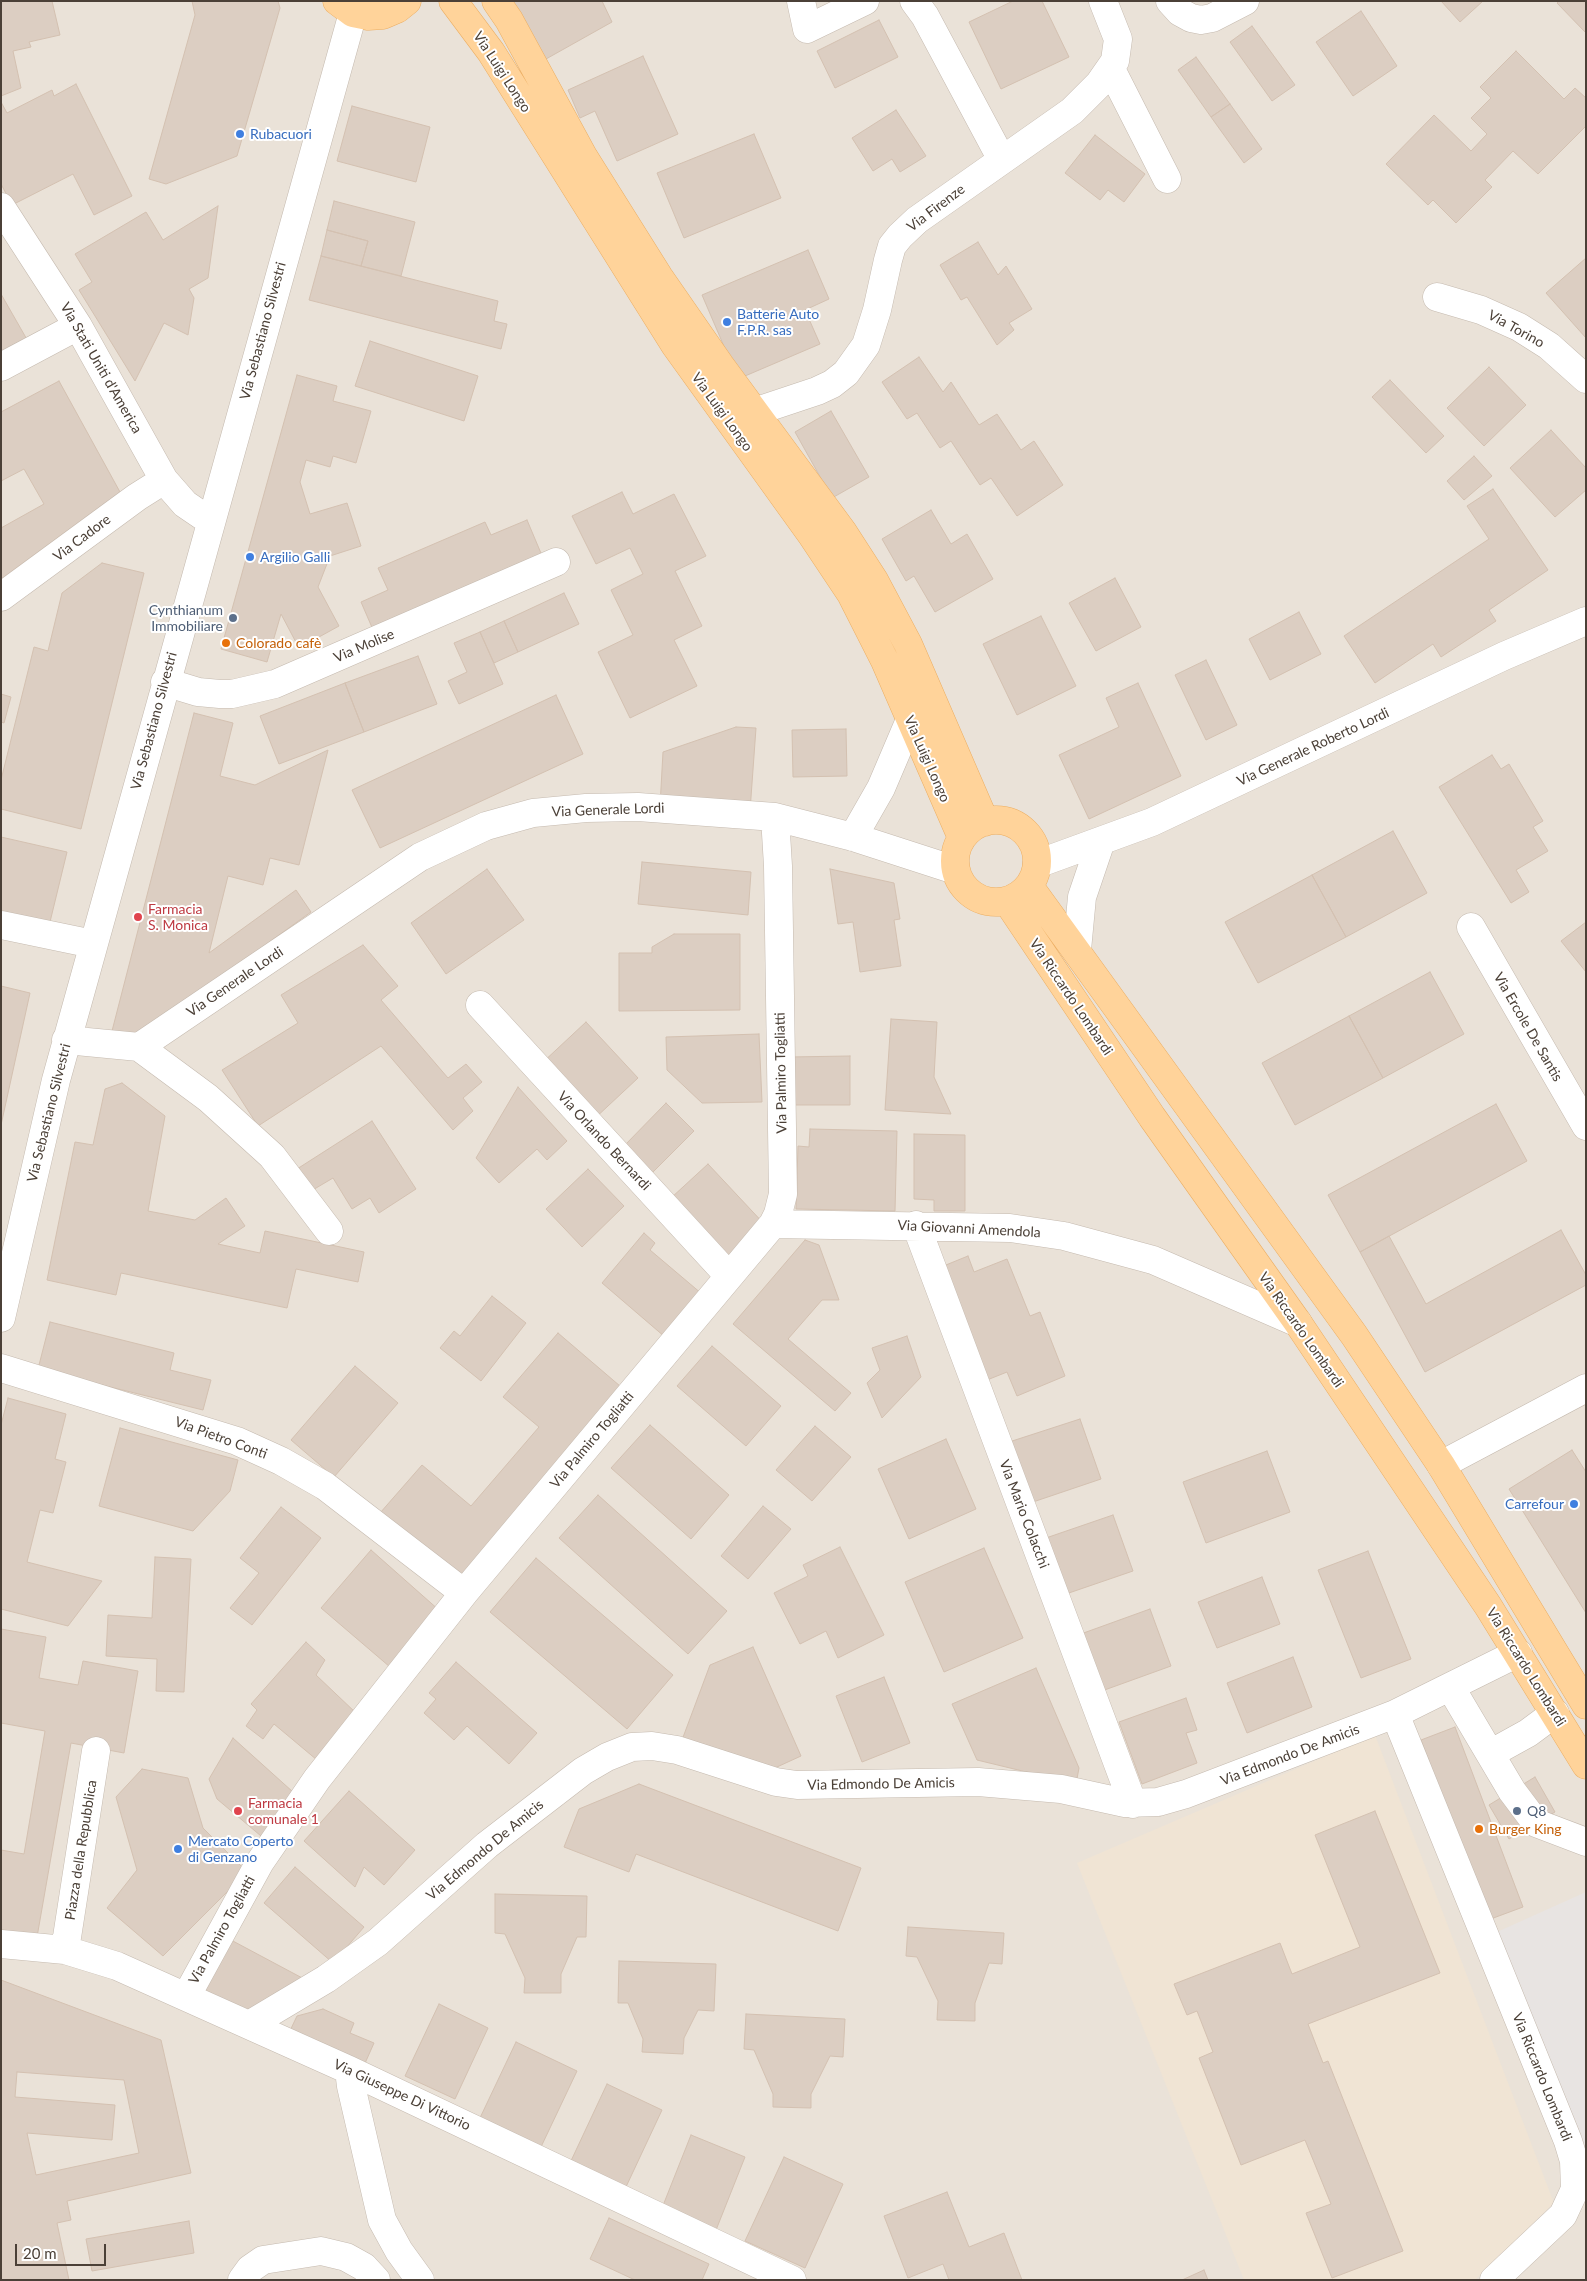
<!DOCTYPE html>
<html>
<head>
<meta charset="utf-8">
<style>
  body { margin:0 }
  #map { position:relative; width:1587px; height:2281px; overflow:hidden; background:#f6f1ea; font-family:Lato,sans-serif }
  canvas { display:block }
  .frame { position:absolute; inset:0; border:2px solid #4b4037; pointer-events:none }
  .scale { position:absolute; left:15px; top:2244px; width:91px; height:22px; box-sizing:border-box; border:2px solid #4b4037; border-top:0; padding-left:6px; font-size:15px; line-height:18px; white-space:nowrap; color:#4b4037; -webkit-text-stroke:4px #fff; paint-order:stroke }
</style>
</head>
<body>
<div id="map">
<canvas width="1587" height="2281"></canvas>
<div class="frame"></div>
<div class="scale">20 m</div>
</div>
<script>
const c = document.querySelector('canvas').getContext('2d');
c.lineJoin = 'round';
function fillPath(path, color) { c.fillStyle = color; c.fill(path, 'evenodd'); }
const toPath = rows => new Path2D(rows.map(r => 'M' + r).join(''));
function strokePath(path, color, width, dash) { c.strokeStyle = color; c.lineWidth = width; c.lineCap = dash ? 'butt' : 'round'; c.setLineDash(dash || []); c.stroke(path); }
function label(font, color, halo, rows, align = 'center') {
  c.font = font + ' Lato,sans-serif'; c.lineWidth = 4; c.setLineDash([]); c.textBaseline = 'middle'; c.strokeStyle = halo; c.fillStyle = color; for (const [text, x, y, turn = 0] of rows) {
    c.save(); c.translate(x, y); c.rotate((+turn || 0) * Math.PI / 180); c.textAlign = isNaN(turn) ? turn : align; if (halo) c.strokeText(text, 0, 0); c.fillText(text, 0, 0); c.restore();
  }
}
const residential = toPath([
  [1,1,1586,1,1586,2280,1,2280]
]);
const education = toPath([
  [1375,1735,1554,2203,1475,2280,1244,2280,1077,1863]
]);
const parking = toPath([
  [1586,1892,1586,2151,1497,1932]
]);
const building = toPath([
  [1,1,52,1,60,35,29,42,31,47,13,51,21,88,1,96,1,1],
  [192,1,278,1,280,8,237,156,166,184,149,179,195,15,192,1],
  [503,1,602,1,612,22,546,59,503,1],
  [1013,1,1042,1,1069,57,1001,89,969,22,1013,1],
  [1441,1,1483,1,1460,22,1441,1],
  [1559,1,1586,1,1586,33,1557,3,1559,1],
  [1361,11,1397,66,1353,96,1316,42,1361,11],
  [879,20,898,57,835,88,817,51,879,20],
  [1252,26,1295,85,1272,101,1230,42,1252,26],
  [1516,51,1564,99,1575,88,1586,98,1586,126,1538,174,1513,151,1485,180,1492,187,1456,223,1433,200,1428,205,1386,164,1434,115,1471,151,1487,134,1471,118,1491,98,1480,87,1516,51],
  [643,56,678,134,617,161,595,111,580,118,568,90,643,56],
  [1196,57,1230,104,1211,117,1178,70,1196,57],
  [76,84,132,196,94,215,73,174,12,205,1,184,1,102,7,113,52,90,54,96,76,84],
  [1230,104,1262,149,1244,163,1211,117,1230,104],
  [352,106,430,127,416,182,337,161,352,106],
  [896,110,926,156,900,172,892,159,873,171,852,138,896,110],
  [754,134,781,198,684,238,657,173,754,134],
  [1095,135,1145,174,1124,202,1108,190,1100,200,1065,173,1095,135],
  [334,201,415,222,401,276,361,266,368,241,327,230,334,201],
  [218,206,208,278,189,289,194,298,188,335,164,323,135,381,79,290,92,282,75,254,146,212,163,240,218,206],
  [327,230,368,241,361,266,321,256,327,230],
  [978,242,998,275,1006,266,1032,309,1009,323,1014,330,997,345,967,297,961,300,940,265,978,242],
  [808,250,829,299,805,310,820,344,738,379,702,295,808,250],
  [321,256,498,301,494,321,507,324,501,349,309,300,321,256],
  [1586,258,1586,338,1546,293,1586,258],
  [1,294,29,343,1,358,1,294],
  [370,341,478,376,464,421,355,386,370,341],
  [919,357,943,392,951,382,979,425,997,414,1021,450,1034,441,1063,485,1017,516,991,478,980,485,951,441,940,448,917,413,907,419,882,382,919,357],
  [1489,367,1526,405,1484,446,1447,408,1489,367],
  [297,375,337,386,333,401,371,411,356,463,333,456,330,467,306,460,300,482,310,514,347,503,361,546,330,556,318,587,339,626,299,648,281,614,267,662,221,649,297,375],
  [1390,380,1444,436,1426,453,1372,397,1390,380],
  [59,381,120,492,1,579,1,528,44,504,24,469,1,481,1,412,59,381],
  [831,411,869,477,832,498,795,432,831,411],
  [1551,430,1586,468,1586,490,1555,517,1510,468,1551,430],
  [1474,456,1492,476,1464,500,1447,481,1474,456],
  [1493,489,1548,570,1489,610,1496,621,1441,657,1433,644,1375,683,1344,636,1489,539,1467,506,1493,489],
  [622,492,633,514,674,494,706,556,675,571,702,626,674,640,697,686,630,718,598,652,633,635,611,590,643,574,630,548,596,564,572,516,622,492],
  [931,510,951,544,967,534,993,579,935,612,914,576,906,581,882,539,931,510],
  [527,520,543,558,374,632,361,602,388,590,378,568,485,522,491,535,527,520],
  [102,563,144,573,81,829,1,809,1,780,34,647,48,651,62,593,102,563],
  [1115,578,1141,627,1096,651,1069,603,1115,578],
  [564,593,579,624,518,652,504,621,564,593],
  [1299,612,1321,654,1270,680,1249,639,1299,612],
  [1041,616,1076,686,1017,715,983,644,1041,616],
  [504,621,518,652,494,663,480,632,504,621],
  [480,632,503,684,459,704,448,681,467,672,454,643,480,632],
  [418,656,437,704,364,732,345,683,418,656],
  [1206,660,1237,725,1206,740,1175,675,1206,660],
  [345,683,364,732,279,764,260,716,345,683],
  [1138,683,1181,776,1089,819,1059,755,1119,727,1106,698,1138,683],
  [1,694,11,697,4,723,1,722,1,694],
  [556,695,583,754,380,848,352,790,556,695],
  [194,713,233,723,220,776,255,785,328,750,299,865,270,858,263,885,228,876,209,953,296,890,311,912,137,1037,112,1031,194,713],
  [736,727,756,728,750,811,660,806,663,752,736,727],
  [846,729,847,776,793,777,792,730,846,729],
  [1492,755,1501,769,1509,764,1543,821,1533,827,1548,851,1516,870,1529,892,1511,903,1439,787,1492,755],
  [1393,831,1427,893,1346,937,1312,875,1393,831],
  [1,837,67,852,49,926,1,914,1,837],
  [642,862,751,872,748,915,638,904,642,862],
  [487,869,524,920,446,974,411,923,487,869],
  [830,869,894,883,900,919,894,920,901,966,860,972,853,922,838,924,830,869],
  [1312,875,1346,937,1258,983,1225,922,1312,875],
  [1586,922,1586,972,1561,941,1586,922],
  [674,934,740,934,740,1010,619,1011,619,953,652,953,652,947,674,934],
  [363,945,398,986,381,1000,448,1078,466,1064,482,1082,463,1098,473,1111,453,1130,381,1046,258,1126,222,1070,298,1023,281,995,363,945],
  [1430,972,1464,1034,1383,1078,1349,1016,1430,972],
  [1,986,30,993,1,1125,1,986],
  [1349,1016,1383,1078,1295,1125,1262,1063,1349,1016],
  [891,1019,937,1022,934,1077,951,1114,885,1110,891,1019],
  [586,1022,638,1078,593,1120,541,1064,586,1022],
  [759,1034,762,1102,702,1103,667,1070,666,1037,759,1034],
  [850,1056,850,1105,790,1105,789,1057,850,1056],
  [122,1083,165,1116,148,1211,195,1220,226,1198,245,1226,218,1244,260,1253,265,1231,364,1252,358,1282,296,1269,287,1308,121,1273,116,1295,47,1280,75,1142,93,1145,105,1089,122,1083],
  [518,1087,567,1141,547,1160,537,1149,499,1183,476,1158,518,1087],
  [666,1103,694,1131,652,1173,625,1145,666,1103],
  [1496,1104,1527,1161,1360,1252,1328,1195,1496,1104],
  [372,1121,416,1189,379,1213,370,1198,352,1209,333,1178,311,1191,297,1169,372,1121],
  [810,1129,897,1131,895,1211,796,1209,798,1146,809,1147,810,1129],
  [914,1134,965,1135,965,1211,934,1211,934,1200,914,1199,914,1134],
  [708,1164,767,1227,730,1261,671,1198,708,1164],
  [588,1169,624,1206,582,1247,546,1209,588,1169],
  [1561,1230,1586,1275,1586,1285,1425,1372,1360,1252,1389,1236,1426,1304,1561,1230],
  [644,1233,655,1243,650,1250,702,1294,665,1337,602,1283,644,1233],
  [805,1240,819,1245,839,1300,822,1300,788,1339,851,1393,835,1411,733,1324,805,1240],
  [968,1256,974,1272,1007,1259,1030,1316,1040,1312,1065,1376,1017,1396,1007,1372,987,1380,941,1267,968,1256],
  [492,1296,526,1323,481,1381,440,1348,454,1331,460,1336,492,1296],
  [50,1322,174,1353,170,1370,211,1380,203,1410,38,1369,50,1322],
  [558,1333,627,1392,463,1584,380,1513,422,1465,471,1506,539,1427,503,1397,558,1333],
  [907,1336,921,1377,882,1418,867,1383,880,1370,872,1348,907,1336],
  [712,1346,781,1406,746,1446,677,1386,712,1346],
  [355,1366,398,1403,334,1477,291,1440,355,1366],
  [8,1398,66,1414,55,1459,66,1462,53,1513,40,1510,27,1562,102,1581,68,1626,1,1609,1,1425,8,1398],
  [1080,1419,1101,1479,1027,1504,1006,1443,1080,1419],
  [650,1425,729,1495,691,1539,611,1468,650,1425],
  [815,1426,851,1457,812,1501,776,1470,815,1426],
  [120,1428,238,1460,230,1491,193,1531,99,1506,120,1428],
  [946,1439,976,1509,909,1539,878,1469,946,1439],
  [1572,1450,1586,1472,1586,1613,1509,1489,1572,1450],
  [1267,1451,1290,1512,1206,1543,1183,1482,1267,1451],
  [598,1495,727,1611,688,1654,559,1538,598,1495],
  [763,1506,791,1529,748,1579,721,1556,763,1506],
  [281,1507,321,1538,252,1625,230,1608,259,1573,240,1558,281,1507],
  [1113,1515,1133,1571,1063,1595,1043,1539,1113,1515],
  [840,1547,884,1635,838,1658,826,1631,800,1644,774,1593,808,1576,803,1565,840,1547],
  [984,1548,1023,1638,944,1672,905,1582,984,1548],
  [371,1550,440,1611,390,1667,321,1608,371,1550],
  [1368,1551,1411,1659,1361,1678,1318,1570,1368,1551],
  [155,1557,191,1559,184,1692,156,1691,157,1659,106,1656,108,1615,152,1618,155,1557],
  [536,1558,673,1675,627,1729,490,1612,536,1558],
  [1262,1577,1280,1624,1217,1648,1198,1602,1262,1577],
  [1150,1609,1171,1666,1099,1692,1078,1635,1150,1609],
  [1,1629,46,1637,39,1678,78,1685,83,1661,138,1671,124,1753,71,1743,37,1937,1,1930,1,1850,24,1854,45,1731,1,1723,1,1629],
  [306,1642,325,1660,316,1675,356,1713,317,1760,274,1724,263,1739,246,1726,257,1710,251,1704,306,1642],
  [753,1647,801,1756,766,1772,682,1740,710,1665,753,1647],
  [1293,1657,1312,1707,1247,1733,1227,1683,1293,1657],
  [456,1662,537,1733,509,1764,467,1726,454,1740,424,1713,436,1699,429,1693,456,1662],
  [1036,1668,1079,1768,1076,1784,977,1760,952,1704,1036,1668],
  [884,1677,910,1743,862,1762,836,1696,884,1677],
  [1186,1698,1197,1730,1186,1733,1197,1763,1142,1784,1119,1722,1186,1698],
  [1455,1727,1523,1907,1488,1920,1421,1740,1455,1727],
  [233,1738,293,1792,261,1836,217,1799,209,1779,233,1738],
  [142,1769,188,1778,203,1828,247,1872,163,1956,107,1908,137,1870,116,1797,142,1769],
  [1535,1777,1555,1812,1509,1839,1489,1805,1535,1777],
  [639,1784,861,1868,838,1931,636,1854,629,1872,564,1847,579,1809,639,1784],
  [349,1791,415,1850,384,1885,364,1867,355,1887,304,1841,349,1791],
  [1375,1811,1440,1973,1308,2024,1323,2063,1328,2061,1403,2251,1332,2278,1306,2213,1331,2204,1305,2140,1241,2165,1199,2058,1213,2052,1197,2011,1187,2015,1174,1984,1280,1943,1292,1974,1360,1947,1315,1835,1375,1811],
  [295,1867,364,1927,333,1963,264,1903,295,1867],
  [495,1894,587,1896,586,1937,577,1937,561,1974,561,1993,524,1993,525,1978,505,1934,495,1933,495,1894],
  [908,1927,1004,1933,1002,1964,989,1963,975,2003,975,2021,937,2020,938,2001,917,1957,906,1956,908,1927],
  [231,1940,306,1980,247,2017,203,1993,231,1940],
  [619,1961,716,1964,714,2011,698,2010,684,2038,683,2054,642,2052,643,2039,628,2003,618,2003,619,1961],
  [1,1980,161,2040,191,2173,67,2201,71,2220,57,2223,69,2280,1,2280,1,1980],
  [17,2072,124,2080,139,2153,36,2175,27,2133,112,2140,115,2105,15,2097,17,2072],
  [439,2004,488,2028,455,2099,405,2076,439,2004],
  [323,2009,354,2023,350,2033,374,2043,362,2070,287,2037,297,2016,323,2009],
  [746,2014,845,2019,843,2057,830,2056,811,2094,811,2108,773,2107,773,2094,754,2050,744,2049,746,2014],
  [516,2042,577,2071,540,2149,479,2120,516,2042],
  [607,2084,662,2110,625,2189,570,2163,607,2084],
  [691,2135,745,2157,716,2230,662,2208,691,2135],
  [784,2157,843,2184,805,2268,745,2241,784,2157],
  [947,2192,969,2247,1004,2233,1022,2280,949,2280,943,2264,908,2278,884,2216,947,2192],
  [609,2218,709,2264,702,2280,635,2280,590,2259,609,2218],
  [189,2221,194,2253,92,2271,86,2239,189,2221],
  [1204,2270,1208,2280,1182,2280,1204,2270]
]);
const minor = toPath([
  [801,1,807,29,865,1],
  [914,1,925,16,1002,160],
  [1170,1,1180,12,1191,18,1201,20,1212,18,1245,1],
  [1111,69,1167,179],
  [1,207,78,326,164,480,185,504,210,521],
  [1437,297,1481,310,1519,327,1549,346,1586,379],
  [1,367,78,326],
  [754,412,817,391,832,384,846,373,866,345,877,310,888,260,892,246,900,236,917,220,1072,111,1099,84,1115,61,1118,39,1103,1],
  [1,597,137,497,164,480],
  [165,682,198,692,220,694,232,694,275,684,556,562],
  [853,837,881,788,910,720],
  [1037,864,1152,822,1504,656,1586,621],
  [1,925,93,944],
  [1471,927,1586,1126],
  [1077,950,1082,897,1101,841],
  [480,1005,729,1276],
  [66,1040,139,1047,420,857,486,826,533,813,586,808,638,807,775,817,853,837,955,870],
  [139,1047,208,1098,272,1156,329,1231],
  [773,1224,1010,1228,1064,1236,1153,1260,1298,1323],
  [916,1225,1133,1804],
  [1,1318,56,1080,353,13],
  [1,1368,237,1441,281,1461,325,1486,464,1593],
  [1441,1465,1586,1388],
  [1451,1688,1512,1791,1536,1823,1586,1842],
  [1395,1714,1568,2141,1574,2161,1575,2189,1563,2215,1494,2280],
  [1490,1754,1528,1733,1555,1713],
  [1,1944,65,1950,117,1966,349,2070,792,2280],
  [65,1950,96,1751],
  [186,1997,260,1862,317,1779,464,1593,773,1224,778,1214,783,1194,778,866,775,817],
  [249,2025,326,1979,378,1942,487,1845,583,1771,607,1757,632,1747,652,1746,677,1750,776,1782,797,1785,978,1782,1061,1789,1125,1803,1158,1802,1186,1794,1395,1714,1518,1653],
  [349,2070,351,2086,382,2220,399,2251,420,2280],
  [242,2280,250,2269,263,2260,321,2251,346,2257,364,2267,376,2280]
]);
const major = toPath([
  [337,1,353,13,368,16,383,15,397,9,407,1],
  [453,1,491,52,675,345,811,534,851,594,885,661,962,838],
  [496,1,509,20,583,156,659,277,720,365,843,532,874,580,908,644,985,822],
  '955 861a41 41 0 1 1 82 0a41 41 0 1 1-82 0Z',
  [1029,886,1354,1335,1441,1465,1586,1705],
  [1007,901,1152,1117,1298,1323,1488,1606,1586,1765]
]);
const markers = [
  [240,134,5,"#3f7fe0"],
  [727,322,5,"#3f7fe0"],
  [250,557,5,"#3f7fe0"],
  [233,618,5,"#5c6f8a"],
  [226,643,5,"#e8710a"],
  [138,917,5,"#e0444e"],
  [1574,1504,5,"#3f7fe0"],
  [238,1811,5,"#e0444e"],
  [1517,1811,5,"#5c6f8a"],
  [1479,1829,5,"#e8710a"],
  [178,1849,5,"#3f7fe0"]
];
const streetNames = [
  ["Via Luigi Longo",502,72,57],
  ["Via Firenze",936,208,-37],
  ["Via Torino",1516,329,29],
  ["Via Sebastiano Silvestri",263,331,-75],
  ["Via Stati Uniti d'America",101,368,60],
  ["Via Luigi Longo",722,412,54],
  ["Via Cadore",82,538,-37],
  ["Via Molise",364,646,-23],
  ["Via Sebastiano Silvestri",154,721,-75],
  ["Via Generale Roberto Lordi",1313,747,-25],
  ["Via Luigi Longo",927,759,66],
  ["Via Generale Lordi",608,810,-2],
  ["Via Generale Lordi",235,982,-34],
  ["Via Riccardo Lombardi",1071,997,56],
  ["Via Ercole De Santis",1528,1027,60],
  ["Via Palmiro Togliatti",781,1073,-91],
  ["Via Sebastiano Silvestri",49,1113,-76],
  ["Via Orlando Bernardi",604,1141,47],
  ["Via Giovanni Amendola",969,1229,3],
  ["Via Riccardo Lombardi",1301,1330,55],
  ["Via Pietro Conti",221,1438,20],
  ["Via Palmiro Togliatti",592,1440,-50],
  ["Via Mario Colacchi",1024,1514,69],
  ["Via Riccardo Lombardi",1526,1667,58],
  ["Via Edmondo De Amicis",1290,1755,-21],
  ["Via Edmondo De Amicis",881,1784,-1],
  ["Piazza della Repubblica",81,1850,-81],
  ["Via Edmondo De Amicis",485,1850,-40],
  ["Via Palmiro Togliatti",222,1930,-61],
  ["Via Riccardo Lombardi",1542,2077,68],
  ["Via Giuseppe Di Vittorio",402,2095,25]
];
const shopNames = [
  ["Rubacuori",250,134],
  ["Batterie Auto",737,314],
  ["F.P.R. sas",737,330],
  ["Argilio Galli",260,557],
  ["Carrefour",1564,1504,"right"],
  ["Mercato Coperto",188,1841],
  ["di Genzano",188,1857]
];
const serviceNames = [
  ["Cynthianum",223,610],
  ["Immobiliare",223,626],
  ["Q8",1527,1811,"left"]
];
const foodNames = [
  ["Colorado cafè",236,643],
  ["Burger King",1489,1829]
];
const healthNames = [
  ["Farmacia",148,909],
  ["S. Monica",148,925],
  ["Farmacia",248,1803],
  ["comunale 1",248,1819]
];
fillPath(residential, '#eae2d8');
fillPath(education, '#f0e4d4');
fillPath(parking, '#e8e4e2');
fillPath(building, '#dccec2');
strokePath(building, '#d4c1b1', 1);
strokePath(minor, '#c5baaf', 29);
strokePath(major, '#ecae62', 29);
strokePath(minor, '#fff', 28);
strokePath(major, '#ffd39a', 28);
for (const [x, y, r, color] of markers) { const dot = new Path2D(); dot.arc(x, y, r, 0, 2 * Math.PI); c.fillStyle = color; c.fill(dot); strokePath(dot, '#fff', 2); }
label('14px', '#4b4037', '#fff', streetNames);
label('14px', '#366cbe', '#fff', shopNames, 'left');
label('14px', '#4e5e75', '#fff', serviceNames, 'right');
label('14px', '#c56008', '#fff', foodNames, 'left');
label('14px', '#be3a42', '#fff', healthNames, 'left');
</script>
</body>
</html>
